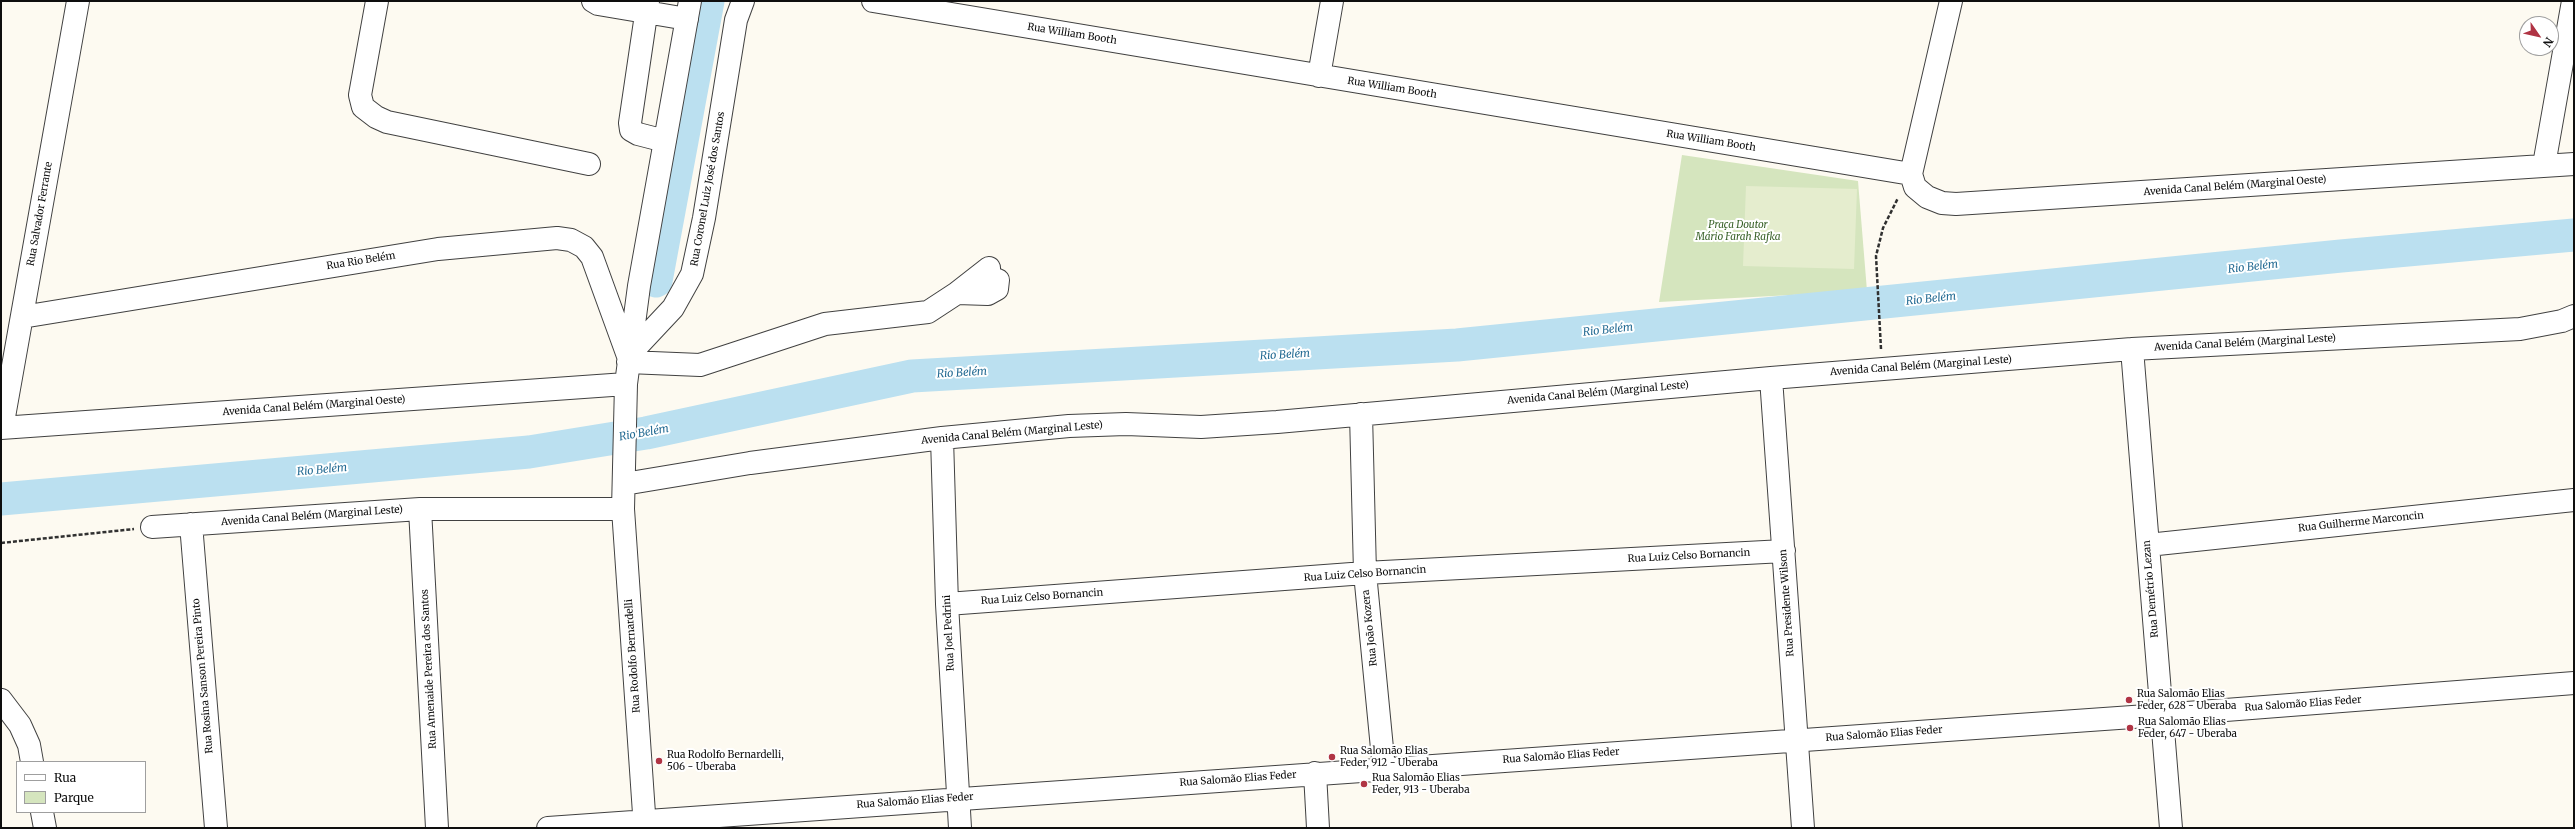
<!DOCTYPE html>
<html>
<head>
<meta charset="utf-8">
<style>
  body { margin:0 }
  #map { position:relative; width:2575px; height:829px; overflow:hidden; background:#fdfaf1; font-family:Merriweather,serif }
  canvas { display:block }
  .frame { position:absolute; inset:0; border:2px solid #0e0e0e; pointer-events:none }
  .legend { position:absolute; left:16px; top:761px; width:130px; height:52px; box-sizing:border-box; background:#fff; border:1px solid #9f9f9f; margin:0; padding:5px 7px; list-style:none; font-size:12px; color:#0e0e0e }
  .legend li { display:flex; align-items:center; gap:8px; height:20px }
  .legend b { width:20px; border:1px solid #9f9f9f }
  .north { position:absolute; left:2519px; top:16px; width:40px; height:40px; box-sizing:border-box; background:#fff; border:1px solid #9f9f9f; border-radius:50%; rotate:124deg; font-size:11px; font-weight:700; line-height:16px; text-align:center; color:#0e0e0e }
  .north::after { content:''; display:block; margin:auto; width:14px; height:18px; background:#b03444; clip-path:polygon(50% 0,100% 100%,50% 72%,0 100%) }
</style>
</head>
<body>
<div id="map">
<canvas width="2575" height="829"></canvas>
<div class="frame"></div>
<ul class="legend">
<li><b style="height:5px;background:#fff"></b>Rua</li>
<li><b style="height:11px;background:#d5e5be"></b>Parque</li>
</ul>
<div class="north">N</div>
</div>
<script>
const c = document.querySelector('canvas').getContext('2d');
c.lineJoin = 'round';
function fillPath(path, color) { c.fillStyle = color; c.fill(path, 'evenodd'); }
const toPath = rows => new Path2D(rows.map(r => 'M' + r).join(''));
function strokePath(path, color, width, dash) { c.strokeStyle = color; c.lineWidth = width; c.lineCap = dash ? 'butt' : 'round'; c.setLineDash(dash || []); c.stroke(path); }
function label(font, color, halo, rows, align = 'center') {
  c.font = font + ' Merriweather,serif'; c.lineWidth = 4; c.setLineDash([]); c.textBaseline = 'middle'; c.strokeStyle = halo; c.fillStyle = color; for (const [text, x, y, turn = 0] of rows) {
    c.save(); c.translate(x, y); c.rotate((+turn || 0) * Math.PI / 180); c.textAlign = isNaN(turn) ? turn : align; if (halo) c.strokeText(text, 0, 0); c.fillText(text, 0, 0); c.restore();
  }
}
const green = toPath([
  [1682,155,1858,181,1867,291,1659,302]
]);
const pitch = toPath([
  [1746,186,1857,189,1854,269,1743,266]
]);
const river = toPath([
  [656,281,708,1],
  [1,499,529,452,646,433,912,376,1457,345,2341,256,2574,235]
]);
const path = toPath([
  [1881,349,1876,256,1883,228,1898,198],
  [1,543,134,529]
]);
const minor = toPath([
  [377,1,360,95,363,107,376,117,387,122,589,164],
  [593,1,598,4,687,19],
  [648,1,630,123,631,130,638,134,665,141],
  [873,1,1911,174],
  [1319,76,1332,1],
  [2544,165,2573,1],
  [1911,174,1915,187,1927,197,1942,203,1956,204,2574,164],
  [1911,174,1951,1],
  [22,317,438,249,557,238,571,240,584,247,592,257,628,356,673,308,692,274,704,218,736,20,743,1],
  [2132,349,2171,828],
  [628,362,700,365,825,324,928,312,957,293,988,294,997,289,998,280,987,277,989,268,957,293],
  [1771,378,1803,828],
  [1361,414,1365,573,1384,769],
  [1,428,626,384],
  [2,428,78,1],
  [942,438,947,604,960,828],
  [624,484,750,463,942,438,1069,426,1126,424,1201,427,1277,422,1771,378,2132,349,2520,329,2562,321,2574,316],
  [420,509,437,828],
  [191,524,216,828],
  [152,527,420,509,623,509],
  [2148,545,2574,500],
  [947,604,1365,573,1784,551],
  [1,700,20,725,29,745,32,762],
  [1315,773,1318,828],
  [42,812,45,828],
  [548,828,2161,715,2574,683],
  [645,828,623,509,626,384,639,286,690,1]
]);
const markers = [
  [2129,700,4,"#b03444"],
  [2130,728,4,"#b03444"],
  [1332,757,4,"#b03444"],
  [659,761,4,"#b03444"],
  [1364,784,4,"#b03444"]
];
const streetNames = [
  ["Rua William Booth",1072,34,9],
  ["Rua William Booth",1392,88,9],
  ["Rua William Booth",1711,141,9],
  ["Avenida Canal Belém (Marginal Oeste)",2235,186,-4],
  ["Rua Coronel Luiz José dos Santos",708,189,-80],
  ["Rua Salvador Ferrante",40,214,-80],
  ["Rua Rio Belém",361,261,-9],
  ["Avenida Canal Belém (Marginal Leste)",2245,343,-3],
  ["Avenida Canal Belém (Marginal Leste)",1921,366,-4],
  ["Avenida Canal Belém (Marginal Leste)",1598,393,-5],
  ["Avenida Canal Belém (Marginal Oeste)",314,406,-4],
  ["Avenida Canal Belém (Marginal Leste)",1012,433,-5],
  ["Avenida Canal Belém (Marginal Leste)",312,516,-4],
  ["Rua Guilherme Marconcin",2361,522,-6],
  ["Rua Luiz Celso Bornancin",1689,556,-3],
  ["Rua Luiz Celso Bornancin",1365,574,-4],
  ["Rua Demétrio Lezan",2151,589,-95],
  ["Rua Luiz Celso Bornancin",1042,597,-4],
  ["Rua Presidente Wilson",1787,603,-94],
  ["Rua João Kozera",1370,628,-96],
  ["Rua Joel Pedrini",949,633,-93],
  ["Rua Rodolfo Bernardelli",633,656,-94],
  ["Rua Amenaide Pereira dos Santos",429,669,-93],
  ["Rua Rosina Sanson Pereira Pinto",203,676,-95],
  ["Rua Salomão Elias Feder",2303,704,-4],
  ["Rua Salomão Elias Feder",1884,734,-4],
  ["Rua Salomão Elias Feder",1561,756,-4],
  ["Rua Salomão Elias Feder",1238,779,-4],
  ["Rua Salomão Elias Feder",915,801,-4]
];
const parkNames = [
  ["Praça Doutor",1738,225],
  ["Mário Farah Rafka",1738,237]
];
const poiNames = [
  ["Rua Salomão Elias",2137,694],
  ["Feder, 628 - Uberaba",2137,706],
  ["Rua Salomão Elias",2138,722],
  ["Feder, 647 - Uberaba",2138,734],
  ["Rua Salomão Elias",1340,751],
  ["Feder, 912 - Uberaba",1340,763],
  ["Rua Rodolfo Bernardelli,",667,755],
  ["506 - Uberaba",667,767],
  ["Rua Salomão Elias",1372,778],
  ["Feder, 913 - Uberaba",1372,790]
];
const waterNames = [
  ["Rio Belém",2253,267,-6],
  ["Rio Belém",1931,299,-6],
  ["Rio Belém",1608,330,-6],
  ["Rio Belém",1285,355,-3],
  ["Rio Belém",962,373,-3],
  ["Rio Belém",644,433,-10],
  ["Rio Belém",322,470,-5]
];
fillPath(green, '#d5e5be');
fillPath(pitch, '#e5edce');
strokePath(river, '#bbe0f0', 33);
strokePath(minor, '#414141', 24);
strokePath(path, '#303030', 2.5, [4, 2]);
strokePath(minor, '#fff', 22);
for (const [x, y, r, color] of markers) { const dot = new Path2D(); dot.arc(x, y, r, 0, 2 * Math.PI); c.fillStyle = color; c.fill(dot); strokePath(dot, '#fff', 1.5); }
label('10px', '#0e0e0e', '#fff', streetNames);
label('italic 10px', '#355f25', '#fff', parkNames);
label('10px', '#0e0e0e', '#fff', poiNames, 'left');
label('italic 11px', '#246b93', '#fff', waterNames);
</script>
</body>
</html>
